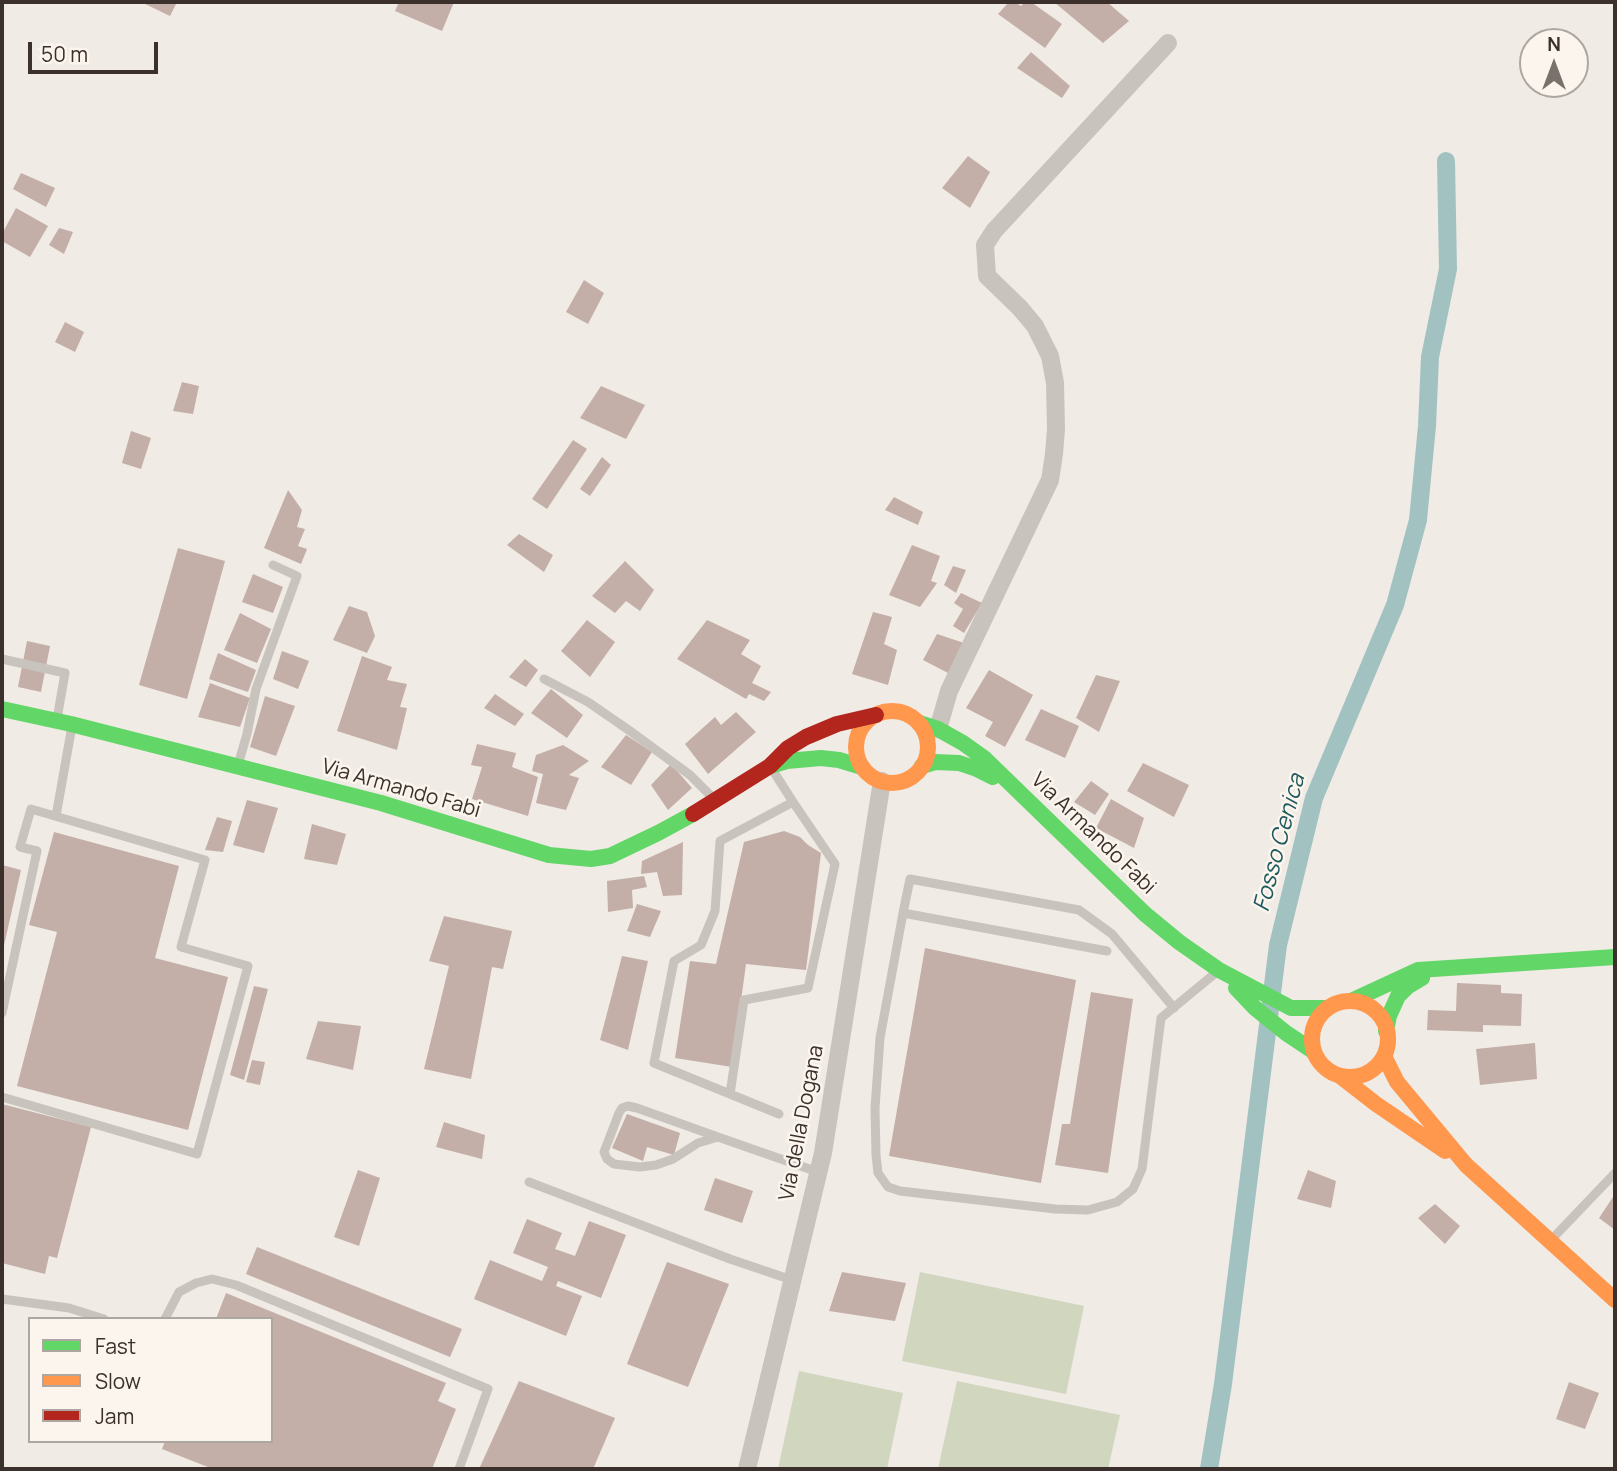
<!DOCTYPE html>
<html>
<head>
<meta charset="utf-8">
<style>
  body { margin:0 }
  #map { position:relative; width:1617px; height:1471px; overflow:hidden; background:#f0ebe5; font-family:Manrope,sans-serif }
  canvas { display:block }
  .frame { position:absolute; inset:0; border:4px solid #3b302b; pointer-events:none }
  .legend { position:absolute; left:28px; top:1317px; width:245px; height:126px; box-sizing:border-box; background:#fbf5ee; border:2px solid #aea6a0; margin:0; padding:9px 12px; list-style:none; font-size:21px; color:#3b302b }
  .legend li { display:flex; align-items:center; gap:14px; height:35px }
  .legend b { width:35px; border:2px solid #aea6a0 }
  .north { position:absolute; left:1519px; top:28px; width:70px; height:70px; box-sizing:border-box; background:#fbf5ee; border:2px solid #aea6a0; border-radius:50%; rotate:0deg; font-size:19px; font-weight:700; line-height:28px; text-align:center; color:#3b302b }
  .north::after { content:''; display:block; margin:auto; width:24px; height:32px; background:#7a716c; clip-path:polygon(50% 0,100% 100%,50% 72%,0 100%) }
  .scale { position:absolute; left:28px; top:42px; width:130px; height:32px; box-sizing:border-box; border:4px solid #3b302b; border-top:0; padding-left:9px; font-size:21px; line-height:24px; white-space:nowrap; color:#3b302b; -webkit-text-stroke:5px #fbf5ee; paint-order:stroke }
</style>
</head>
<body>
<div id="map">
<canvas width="1617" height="1471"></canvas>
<div class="frame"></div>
<ul class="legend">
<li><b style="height:9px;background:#63d668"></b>Fast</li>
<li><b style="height:9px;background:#ff974d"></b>Slow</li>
<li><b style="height:9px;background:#b3261e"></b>Jam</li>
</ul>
<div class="north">N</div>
<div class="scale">50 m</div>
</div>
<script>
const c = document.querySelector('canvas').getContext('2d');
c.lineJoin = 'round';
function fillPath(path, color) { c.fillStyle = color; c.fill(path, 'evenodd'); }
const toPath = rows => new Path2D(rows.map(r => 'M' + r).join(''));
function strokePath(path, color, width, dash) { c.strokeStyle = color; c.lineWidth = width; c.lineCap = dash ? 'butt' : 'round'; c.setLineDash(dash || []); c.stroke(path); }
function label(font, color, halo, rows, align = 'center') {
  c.font = font + ' Manrope,sans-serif'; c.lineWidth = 5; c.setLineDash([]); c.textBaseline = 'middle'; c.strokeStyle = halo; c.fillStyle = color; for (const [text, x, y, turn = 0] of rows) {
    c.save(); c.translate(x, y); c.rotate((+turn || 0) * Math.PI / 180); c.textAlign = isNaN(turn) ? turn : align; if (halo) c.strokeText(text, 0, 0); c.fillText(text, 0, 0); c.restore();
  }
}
const green = toPath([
  [920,1272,1084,1306,1066,1394,902,1361],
  [799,1371,903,1393,887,1469,778,1469],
  [957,1381,1120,1415,1108,1469,938,1469]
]);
const canal = toPath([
  [1209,1469,1223,1384,1278,945,1314,798,1395,605,1418,520,1427,426,1430,357,1448,269,1446,161]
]);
const building = toPath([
  [141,2,172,2,176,4,170,16],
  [399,2,454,2,442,31,395,11],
  [1009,2,1015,2,1021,6,1025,2,1031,2,1062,24,1045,48,998,14],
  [1054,2,1107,2,1129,21,1103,43],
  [1031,52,1070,86,1062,98,1017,68],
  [968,156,990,172,970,208,942,188],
  [21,173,55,188,46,207,13,189],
  [16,208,48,226,30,257,2,241,2,234],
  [59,228,73,232,64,254,49,245],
  [584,280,604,293,588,324,566,312],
  [65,322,84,332,75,352,55,342],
  [182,382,199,386,193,414,173,411],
  [601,386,645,405,626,439,580,418],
  [131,431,151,438,141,469,122,463],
  [573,440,587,449,547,509,532,499],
  [602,457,611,465,590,496,580,489],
  [288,490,302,510,297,527,305,529,298,546,307,549,301,564,264,548],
  [894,497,923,512,918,525,885,510],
  [519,534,553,555,544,572,507,545],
  [912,545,940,556,931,581,937,583,920,607,889,595],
  [178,548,225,561,187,699,139,685],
  [625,561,654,590,640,611,626,601,615,613,592,596],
  [953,566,966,570,956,593,944,585],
  [253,574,283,587,273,613,242,602],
  [961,593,982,603,964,633,953,626,963,609,954,603],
  [349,606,367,612,375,636,367,653,333,640],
  [873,612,892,617,884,644,897,650,888,685,852,674],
  [240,613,271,629,257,663,224,650],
  [587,620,615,642,590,677,561,651],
  [707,620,750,640,741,654,761,666,752,683,771,692,764,701,749,694,746,699,677,659],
  [937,634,964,643,948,673,923,660],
  [27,641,50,646,41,692,18,687],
  [282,651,309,661,298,689,273,679],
  [218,653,256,670,248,692,209,679],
  [362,656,392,667,387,680,407,684,400,707,407,708,397,750,337,731],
  [525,659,538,670,526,687,509,677],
  [989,670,1033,695,1005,747,985,736,993,722,966,708],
  [1096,675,1120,681,1099,732,1076,718],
  [210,683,250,698,240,727,198,717],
  [551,689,583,715,567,738,531,713],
  [495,694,524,714,515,726,484,708],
  [265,696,295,706,276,756,250,747],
  [1041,709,1079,726,1065,758,1025,740],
  [736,712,756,732,708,774,685,744,715,717,721,725],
  [626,735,652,752,631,785,601,767],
  [477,744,516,753,512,767,538,777,528,816,472,799,482,767,471,765],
  [563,745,589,761,569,775,579,778,566,810,536,803,543,774,532,771,536,755],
  [1143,763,1189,785,1174,817,1127,791],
  [671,764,692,788,668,810,651,785],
  [1091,781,1109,794,1095,815,1074,802],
  [1111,799,1144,818,1134,848,1096,828],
  [247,800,278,808,264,853,233,845],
  [217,817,232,821,223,852,205,850],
  [312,824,346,834,337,865,304,859],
  [784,831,800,837,808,845,821,853,806,970,746,964,732,1067,675,1058,690,961,716,964,744,842],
  [54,832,179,866,155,958,228,977,188,1130,17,1086,57,932,29,925],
  [683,842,682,895,663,896,657,872,641,874,642,861],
  [2,865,21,870,3,950,2,950],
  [644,876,647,887,632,890,633,908,608,912,607,881],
  [637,904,661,911,650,937,627,931],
  [444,916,512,931,503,969,492,967,471,1079,424,1069,449,966,429,961],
  [925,948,1076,980,1041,1183,889,1156],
  [622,956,648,961,628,1050,600,1040],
  [1457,983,1501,985,1501,993,1522,994,1521,1026,1483,1025,1483,1032,1427,1030,1428,1010,1456,1011],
  [254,986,268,989,244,1080,230,1075],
  [1091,992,1133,999,1108,1173,1055,1165,1062,1124,1070,1124],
  [318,1021,361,1026,353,1070,306,1059],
  [1535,1043,1537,1079,1480,1085,1476,1049],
  [252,1060,265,1062,260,1085,246,1082],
  [2,1104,91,1127,57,1258,49,1256,45,1274,2,1263],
  [627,1114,680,1133,674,1155,647,1147,643,1161,612,1148],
  [444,1122,485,1135,482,1159,436,1147],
  [358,1170,380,1178,359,1246,334,1237],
  [1308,1170,1336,1181,1331,1208,1297,1199],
  [715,1178,753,1191,742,1223,704,1210],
  [1615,1194,1615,1230,1599,1218],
  [1435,1204,1460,1226,1445,1244,1418,1218],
  [527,1219,562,1233,555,1249,575,1256,589,1221,626,1235,601,1298,558,1281,556,1286,582,1296,566,1336,474,1299,490,1260,542,1281,548,1267,513,1253],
  [257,1247,462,1329,450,1357,246,1274],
  [667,1262,729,1284,688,1387,627,1364],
  [842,1272,906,1283,895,1321,829,1311],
  [226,1293,446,1383,438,1401,456,1409,432,1469,213,1469,162,1449,165,1441,271,1441,271,1319,216,1319],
  [519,1381,615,1418,593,1469,479,1469],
  [1569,1382,1599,1393,1585,1429,1556,1419]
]);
const lane = toPath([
  [2,659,65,673,57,719],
  [544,679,588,702,630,731,690,775,714,799],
  [238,765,247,734,256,689,297,576,273,565],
  [772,769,793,802,720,841,715,911,701,945,674,961,654,1063,779,1114],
  [56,816,72,726],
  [903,913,910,879,1079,910,1112,934,1174,1008],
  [1107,951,903,913,880,1038,875,1108,876,1155,878,1173,888,1187,900,1191,1055,1209,1088,1210,1117,1202,1133,1189,1142,1169,1161,1018,1218,971],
  [2,1013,37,851,20,847,31,809,205,860,181,947,248,966,197,1154,2,1097],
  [730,1094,744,1000,808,988,835,864,793,802],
  [718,1137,698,1143,673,1159,656,1165,640,1167,614,1164,607,1159,604,1152,619,1113,622,1108,628,1106,637,1108,718,1137,818,1172],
  [529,1182,730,1259,792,1280],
  [1551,1240,1615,1173],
  [2,1299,69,1308,104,1319],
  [165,1319,179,1292,196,1283,212,1279,236,1285,488,1389,459,1469]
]);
const street = toPath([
  [938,729,949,691,1050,480,1054,454,1056,429,1055,383,1050,356,1035,326,1020,308,987,276,985,245,994,231,1168,43],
  [747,1469,823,1153,882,781]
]);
const fast = toPath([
  [2,709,71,724,381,803,549,855,591,859,610,856,658,833,693,814],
  [919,723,938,729,963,743,984,758,1145,914,1179,942,1219,970,1291,1008,1328,1008],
  [770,766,787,761,821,758,839,760,862,767],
  [922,766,935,762,959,763,977,769,993,777],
  [1236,988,1255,1008,1286,1033,1313,1051],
  [1351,1001,1418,970,1615,957],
  [1386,1031,1389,1016,1398,996,1407,987,1422,978]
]);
const slow = toPath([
  '856 747a36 36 0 1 1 72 0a36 36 0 1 1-72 0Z',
  '1312 1039a38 38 0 1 1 76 0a38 38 0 1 1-76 0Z',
  [1384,1056,1397,1082,1466,1165,1615,1300],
  [1340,1076,1376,1104,1445,1151]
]);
const jam = toPath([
  [693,814,770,766,788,748,806,737,837,724,876,715]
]);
const streetNames = [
  ["Via Armando Fabi",401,789,16],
  ["Via Armando Fabi",1093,834,44],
  ["Via della Dogana",802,1123,-79]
];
const waterNames = [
  ["Fosso Cenica",1280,843,-75]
];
fillPath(green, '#d1d6bf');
strokePath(canal, '#a1c2c1', 18);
fillPath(building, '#c3afa7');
strokePath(lane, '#c9c3be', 9);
strokePath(street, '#c9c3be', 18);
strokePath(fast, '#63d668', 16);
strokePath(slow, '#ff974d', 16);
strokePath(jam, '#b3261e', 16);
label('21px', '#3b302b', '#fbf5ee', streetNames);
label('italic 23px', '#1f5a5e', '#fbf5ee', waterNames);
</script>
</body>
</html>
